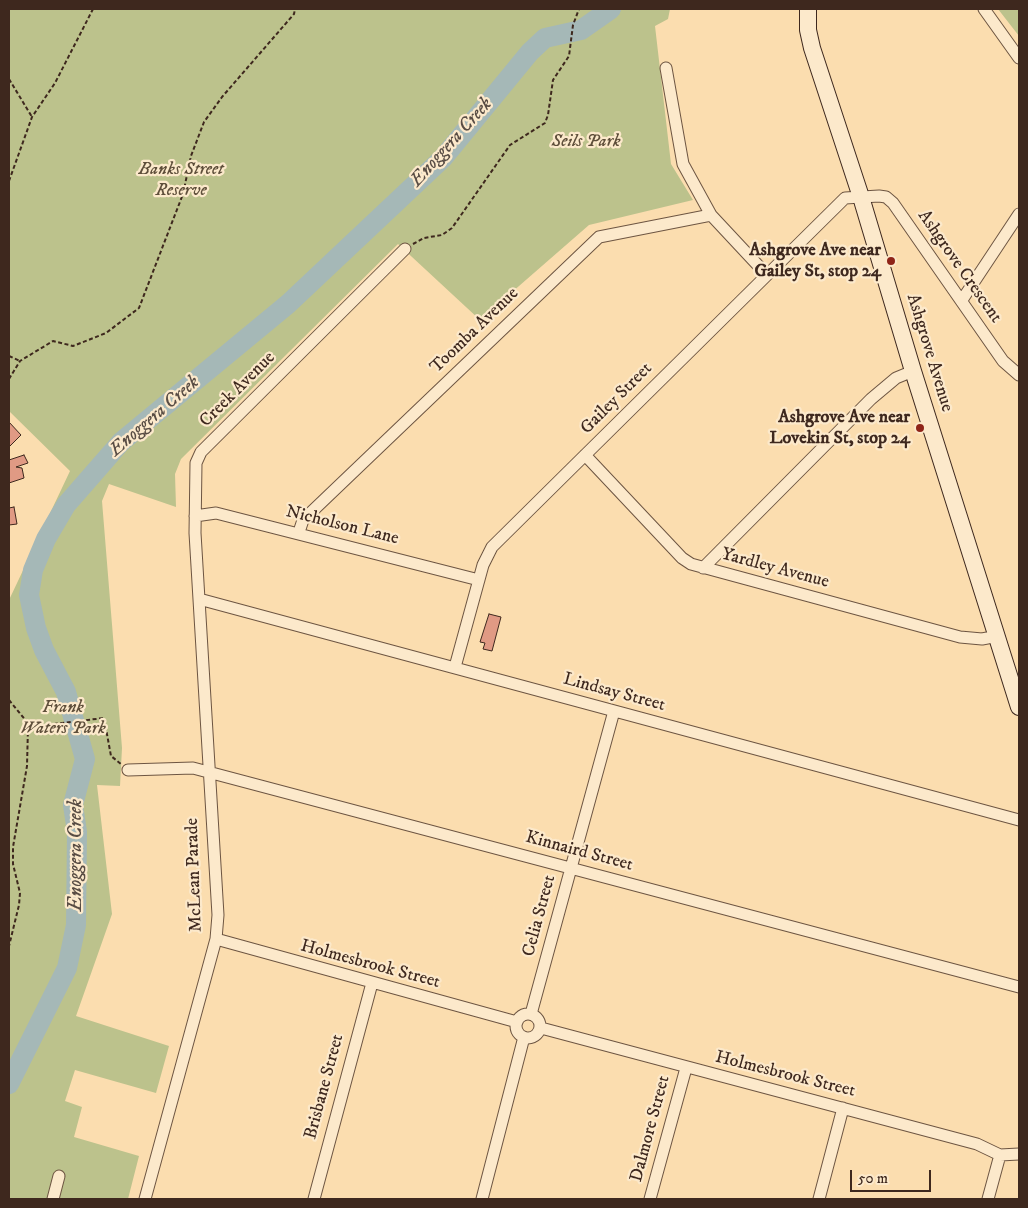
<!DOCTYPE html>
<html>
<head>
<meta charset="utf-8">
<style>
  body { margin:0 }
  #map { position:relative; width:1028px; height:1208px; overflow:hidden; background:#fbddaf; font-family:"IM FELL DW Pica",serif }
  canvas { display:block }
  .frame { position:absolute; inset:0; border:10px solid #3e281e; pointer-events:none }
  .scale { position:absolute; left:850px; top:1170px; width:81px; height:22px; box-sizing:border-box; border:2px solid #3e281e; border-top:0; padding-left:6px; font-size:15px; line-height:18px; white-space:nowrap; color:#3e281e; -webkit-text-stroke:4px #fce9cb; paint-order:stroke }
</style>
</head>
<body>
<div id="map">
<canvas width="1028" height="1208"></canvas>
<div class="frame"></div>
<div class="scale">50 m</div>
</div>
<script>
const c = document.querySelector('canvas').getContext('2d');
c.lineJoin = 'round';
function fillPath(path, color) { c.fillStyle = color; c.fill(path, 'evenodd'); }
const toPath = rows => new Path2D(rows.map(r => 'M' + r).join(''));
function strokePath(path, color, width, dash) { c.strokeStyle = color; c.lineWidth = width; c.lineCap = dash ? 'butt' : 'round'; c.setLineDash(dash || []); c.stroke(path); }
function label(font, color, halo, rows, align = 'center') {
  c.font = font + ' "IM FELL DW Pica",serif'; c.lineWidth = 4.5; c.setLineDash([]); c.textBaseline = 'middle'; c.strokeStyle = halo; c.fillStyle = color; for (const [text, x, y, turn = 0] of rows) {
    c.save(); c.translate(x, y); c.rotate((+turn || 0) * Math.PI / 180); c.textAlign = isNaN(turn) ? turn : align; if (halo) c.strokeText(text, 0, 0); c.fillText(text, 0, 0); c.restore();
  }
}
const green = toPath([
  [9,9,670,9,668,19,655,26,671,164,693,200,589,225,480,320,398,244,181,459,175,474,176,507,109,484,102,501,122,748,120,786,97,785,112,914,76,1016,169,1046,156,1093,75,1070,65,1101,82,1107,74,1137,139,1156,128,1199,9,1199,9,600,70,471,9,411],
  [998,9,1019,9,1019,36]
]);
const river = toPath([
  [9,1084,67,968,76,925,77,832,73,805,85,759,66,692,44,650,36,628,29,595,33,570,46,539,66,505,121,442,288,304,443,158,530,52,545,38,581,30,611,9]
]);
const building = toPath([
  [9,422,21,435,9,447,9,422],
  [24,455,28,463,16,467,22,468,24,478,9,483,9,460,24,455],
  [14,507,17,524,9,525,9,508,14,507],
  [489,614,501,617,492,651,483,649,485,643,480,642,489,614]
]);
const path = toPath([
  [9,79,32,117],
  [9,181,32,117,55,83,93,9],
  [413,244,424,238,442,235,452,228,510,145,545,123,548,115,553,80,569,56,573,25,579,9],
  [9,356,20,361],
  [9,379,20,361,53,341,73,346,106,333,139,308,183,194,191,156,204,122,222,97,294,14,295,9],
  [9,700,27,722,28,727,27,766,13,847,13,864,20,893,19,905,9,946],
  [28,727,104,718,111,756,121,764]
]);
const street = toPath([
  [984,9,1019,58],
  [666,68,683,164,711,215,767,275],
  [962,300,1019,214],
  [585,455,682,558,691,564,960,637,982,639,998,636],
  [195,516,216,513,479,580],
  [299,532,303,520,599,237,711,215],
  [703,568,871,399,896,378,913,371],
  [199,599,1019,820],
  [455,667,483,565,492,547,845,198,879,196,886,197,893,203,1003,361,1019,375],
  [128,770,193,768,1019,987],
  [216,939,517,1022],
  '516 1026a12 12 0 1 1 24 0a12 12 0 1 1-24 0Z',
  [531,1014,614,711],
  [541,1028,977,1144,1000,1155,1019,1154],
  [53,1199,59,1176],
  [145,1199,216,939,218,915,195,533,196,463,201,452,405,249],
  [314,1199,372,983],
  [482,1199,524,1037],
  [650,1199,686,1068],
  [819,1199,843,1108],
  [988,1199,1000,1155]
]);
const secondary = toPath([
  [808,9,808,30,812,48,861,197,913,371,1019,707]
]);
const markers = [
  [891,261,5,"#8f2418"],
  [920,428,5,"#8f2418"]
];
const parkNames = [
  ["Seils Park",586,142],
  ["Banks Street",181,170],
  ["Reserve",181,191],
  ["Frank",63,708],
  ["Waters Park",63,729]
];
const poiNames = [
  ["Ashgrove Ave near",881,251],
  ["Gailey St, stop 24",881,272],
  ["Ashgrove Ave near",910,418],
  ["Lovekin St, stop 24",910,439]
];
const streetNames = [
  ["Ashgrove Crescent",959,267,55],
  ["Toomba Avenue",475,331,-44],
  ["Ashgrove Avenue",929,353,73],
  ["Creek Avenue",238,390,-45],
  ["Gailey Street",617,399,-45],
  ["Nicholson Lane",342,526,14],
  ["Yardley Avenue",775,569,15],
  ["Lindsay Street",614,693,15],
  ["Kinnaird Street",579,852,15],
  ["McLean Parade",195,875,-92],
  ["Celia Street",540,916,-75],
  ["Holmesbrook Street",370,965,15],
  ["Holmesbrook Street",785,1075,14],
  ["Brisbane Street",325,1087,-75],
  ["Dalmore Street",651,1129,-75]
];
const waterNames = [
  ["Enoggera Creek",452,143,-48],
  ["Enoggera Creek",155,417,-41],
  ["Enoggera Creek",77,855,-90]
];
fillPath(green, '#bcc28c');
strokePath(river, '#a5b8b7', 20);
fillPath(building, '#e09a84');
strokePath(building, '#3e281e', 1);
strokePath(street, '#6d5542', 13);
strokePath(secondary, '#3e281e', 18);
strokePath(path, '#3e281e', 2, [4, 2.5]);
strokePath(street, '#fce9cb', 11);
strokePath(secondary, '#fce9cb', 16);
for (const [x, y, r, color] of markers) { const dot = new Path2D(); dot.arc(x, y, r, 0, 2 * Math.PI); c.fillStyle = color; c.fill(dot); strokePath(dot, '#fce9cb', 2); }
label('italic 18px', '#5e4e3a', '#fce9cb', parkNames);
label('bold 18px', '#3e281e', '#fce9cb', poiNames, 'right');
label('18px', '#3e281e', '#fce9cb', streetNames);
label('italic 19px', '#584c44', '#fce9cb', waterNames);
</script>
</body>
</html>
